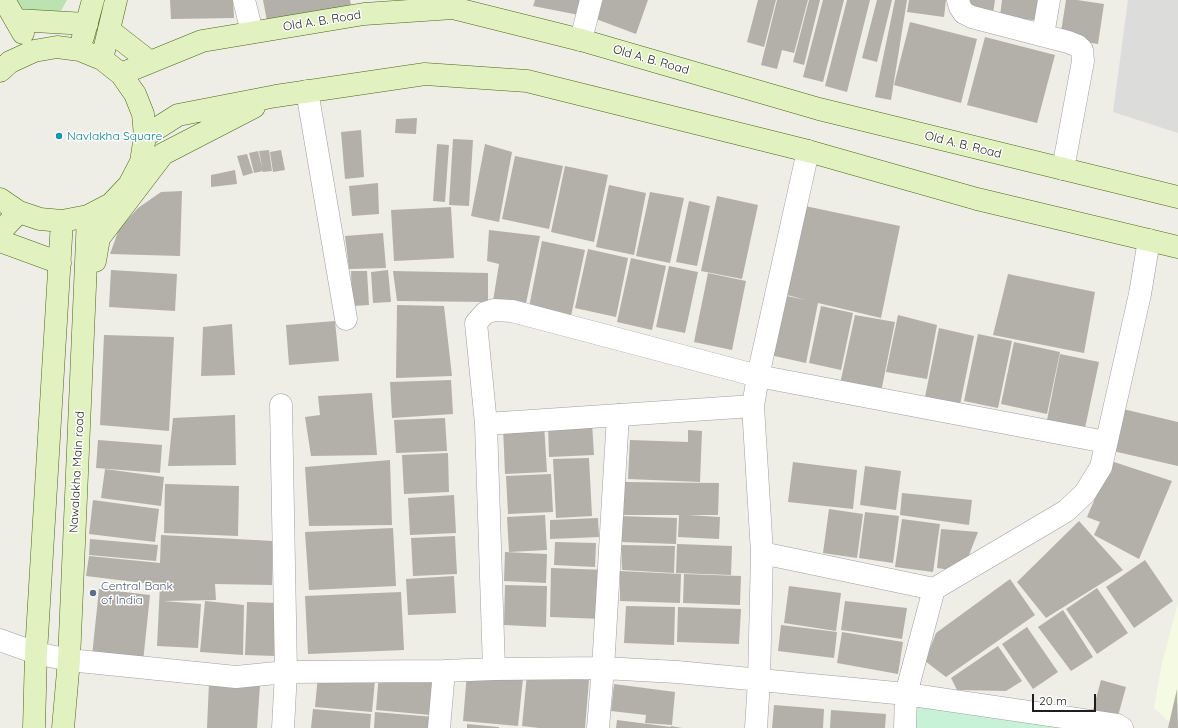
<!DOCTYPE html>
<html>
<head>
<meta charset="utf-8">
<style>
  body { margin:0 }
  #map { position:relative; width:1178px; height:728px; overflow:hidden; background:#eeede6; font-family:Quicksand,sans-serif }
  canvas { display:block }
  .scale { position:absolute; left:1032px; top:694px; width:64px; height:18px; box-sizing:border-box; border:2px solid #1e1e1e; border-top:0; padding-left:5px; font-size:12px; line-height:14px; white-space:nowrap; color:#1e1e1e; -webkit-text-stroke:3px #fff; paint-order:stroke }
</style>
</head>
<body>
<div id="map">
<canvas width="1178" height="728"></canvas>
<div class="scale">20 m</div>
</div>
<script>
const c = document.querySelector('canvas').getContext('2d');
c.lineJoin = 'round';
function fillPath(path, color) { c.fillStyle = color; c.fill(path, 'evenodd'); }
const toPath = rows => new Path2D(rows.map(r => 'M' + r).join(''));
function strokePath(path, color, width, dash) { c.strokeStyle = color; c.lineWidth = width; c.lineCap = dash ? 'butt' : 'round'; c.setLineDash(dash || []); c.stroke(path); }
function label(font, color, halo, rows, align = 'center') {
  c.font = font + ' Quicksand,sans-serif'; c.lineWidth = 3; c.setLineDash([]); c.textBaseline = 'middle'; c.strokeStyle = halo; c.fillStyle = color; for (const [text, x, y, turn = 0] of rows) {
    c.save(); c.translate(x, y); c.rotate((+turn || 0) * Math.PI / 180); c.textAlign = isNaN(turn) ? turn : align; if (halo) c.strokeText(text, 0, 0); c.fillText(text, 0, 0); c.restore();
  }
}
const residential = toPath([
  [1128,0,1178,0,1178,133,1113,112]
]);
const education = toPath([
  [1178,603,1178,728,1176,728,1154,708,1162,663]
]);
const grass = toPath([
  [17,0,67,0,52,27,19,9]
]);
const park = toPath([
  [906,694,1072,728,905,728]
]);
const building = toPath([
  [170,0,233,0,234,18,171,19],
  [263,0,350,0,351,5,267,21],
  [535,0,589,0,584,16,533,6],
  [603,0,648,0,636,34,596,19],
  [758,0,776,0,764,47,747,42],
  [777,0,808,0,794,53,782,50,777,69,761,65],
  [809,0,820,0,804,65,793,62],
  [823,0,844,0,823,82,803,77],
  [847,0,870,0,847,92,825,86],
  [877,0,892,0,877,62,862,58],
  [895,0,907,0,891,100,875,97],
  [909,0,946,0,944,17,907,12],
  [967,0,995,0,993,14,965,10],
  [1002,0,1042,0,1040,21,1000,16],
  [1066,0,1077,0,1104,4,1098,44,1060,38],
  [910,22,977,39,961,103,894,85],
  [985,37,1055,55,1037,123,967,105],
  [417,118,416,134,395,133,396,119],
  [361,130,364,177,345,179,341,132],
  [453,139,473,140,469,206,449,205],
  [437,144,449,145,445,202,433,201],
  [485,144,512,152,499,222,471,216],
  [269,150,272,171,263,172,259,151],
  [281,150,285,170,273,172,270,152],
  [258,151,263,171,254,173,249,153],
  [247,154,253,173,243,176,237,156],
  [515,156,563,166,549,229,502,219],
  [565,166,608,175,594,242,551,232],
  [235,170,237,184,211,187,211,175],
  [378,183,379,214,352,216,349,186],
  [609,185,646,193,634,255,596,247],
  [182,191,180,256,110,254,119,229,138,208,161,192],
  [650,192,684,198,670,263,636,256],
  [717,196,758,205,742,279,701,271],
  [689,201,710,206,697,266,676,262],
  [805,206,900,226,881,318,818,303,806,363,770,355,782,295,806,300,787,295],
  [451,207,454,258,394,261,391,210],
  [489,230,540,236,525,308,493,301,499,264,487,261],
  [383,233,386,268,349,269,345,236],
  [542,241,585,250,571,316,529,307],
  [588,249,628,258,616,317,575,308],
  [631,258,666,266,652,330,617,322],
  [669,266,698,272,685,333,656,327],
  [111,270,177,274,175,311,109,307],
  [388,270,391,302,373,303,371,272],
  [351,271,367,271,369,305,352,306],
  [393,271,488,273,488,302,397,301],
  [708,273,746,281,732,350,694,342],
  [1008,274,1095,292,1084,353,993,335],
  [397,305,444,306,452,376,396,378],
  [821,306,853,313,841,370,809,363],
  [855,315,895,322,881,392,840,384],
  [898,315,937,325,927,379,886,372],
  [335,321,339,361,289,365,286,325],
  [232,324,235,375,201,376,203,327],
  [939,328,974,336,960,405,925,397],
  [978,334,1012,341,998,408,964,401],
  [104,335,174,337,169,431,100,425],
  [1014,342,1060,352,1047,414,1001,404],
  [1060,354,1099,362,1085,428,1047,420],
  [451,380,453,414,392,418,390,382],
  [372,393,377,455,311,456,305,417,320,415,318,396],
  [1123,409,1178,422,1178,466,1113,451],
  [235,415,236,465,168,466,173,418],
  [445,418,447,451,396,453,394,420],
  [592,423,594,455,549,457,548,425],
  [544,424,547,472,505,474,503,426],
  [688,430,702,431,700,482,628,479,630,440,688,442],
  [98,440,162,445,160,473,96,468],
  [448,453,449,492,404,494,402,455],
  [589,458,592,516,556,518,553,459],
  [390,460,392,525,309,526,305,467],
  [1111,461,1172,481,1139,559,1094,535,1100,522,1087,517],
  [793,462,857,470,853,509,788,502],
  [865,466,901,471,896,510,860,505],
  [105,469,164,477,161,506,101,498],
  [551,474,553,512,508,514,506,476],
  [623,482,719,483,718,515,688,515,720,517,719,539,678,537,679,515,623,515],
  [165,484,239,486,238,536,164,533],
  [902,493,972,500,969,525,900,515],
  [454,495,456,533,410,535,408,498],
  [93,500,159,509,155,542,89,534],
  [829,509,863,514,857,558,823,553],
  [865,512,899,516,893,563,859,558],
  [545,515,547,550,509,552,507,517],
  [621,516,677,518,676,544,620,542],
  [598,518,599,537,550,539,550,520],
  [902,519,940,524,933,572,895,567],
  [1079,521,1123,570,1046,618,1017,582],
  [393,528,396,586,309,590,305,532],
  [941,529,978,532,969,555,956,571,937,568],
  [161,535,273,541,272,585,215,584,216,600,163,601,201,604,198,648,157,646,160,585,86,576,89,556,160,563],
  [455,536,457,574,413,576,411,538],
  [90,539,158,545,156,561,89,555],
  [555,542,596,543,595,567,554,565],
  [677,544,732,546,731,575,676,573],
  [621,545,675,546,674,573,622,570],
  [505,552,547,554,546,583,504,581],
  [1145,560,1173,601,1134,628,1106,587],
  [551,568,605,570,603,619,550,617],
  [620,571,681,574,680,603,620,601],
  [684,574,741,576,740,605,683,603],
  [454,576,456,613,408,615,406,579],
  [1010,579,1035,615,946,677,925,661,936,633],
  [505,585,547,586,546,627,504,625],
  [789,586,841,593,836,631,784,623],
  [1097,588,1128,633,1097,654,1066,609],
  [99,589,150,595,143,662,92,656],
  [401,592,404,650,308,654,305,596],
  [205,601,244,605,243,655,200,652],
  [845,601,907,608,902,639,841,630],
  [247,602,277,603,276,656,245,655],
  [626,606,675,607,674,645,624,643],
  [678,607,741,609,739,644,677,642],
  [1063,610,1093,657,1071,671,1038,627],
  [781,625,837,632,834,658,778,651],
  [1027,627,1058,672,1033,689,1002,644],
  [842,632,903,642,898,674,837,663],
  [998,646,1022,681,1006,691,957,690,951,678],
  [379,673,433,678,430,715,376,710],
  [467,673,523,678,518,726,463,721],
  [527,674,589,680,585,728,539,728,522,726],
  [318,675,375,680,372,712,315,707],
  [1101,680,1126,687,1118,716,1093,710],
  [209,682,260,685,257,728,207,728],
  [614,684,675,692,672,725,645,723,646,715,611,711],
  [1177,689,1178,728,1168,728],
  [774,705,824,709,823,728,772,728],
  [313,709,371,714,370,728,311,728],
  [831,710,886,714,885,728,830,728],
  [375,712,434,717,433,728,374,728],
  [617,720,671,727,671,726,682,728,616,728],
  [467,724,499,727,499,728,467,728]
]);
const street = toPath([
  [244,0,252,32],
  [958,0,960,7,964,13,972,17,1068,42,1078,46,1082,50,1083,61,1063,169],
  [1043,35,1049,0],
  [581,40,591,0],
  [307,91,346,319],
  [281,405,286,672,283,728],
  [486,424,753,406],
  [762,553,934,589],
  [0,640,36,653,69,660,236,677,286,672,444,671,494,669,603,668,677,672,906,694,1117,725,1122,728],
  [494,669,486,424,476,323,485,313,494,310,512,311,758,376,1106,442],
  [439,728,444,671],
  [598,728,603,668,618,415],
  [756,728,759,681,762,553,753,406,758,376,808,151],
  [905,728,906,694,934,589,1066,511,1085,493,1101,467,1140,294,1149,240]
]);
const secondary = toPath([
  [4,0,23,33],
  [16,20,87,24],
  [109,30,150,62],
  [83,37,93,0],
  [102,59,116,0],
  [0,71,10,62,34,51,57,47,80,50,102,59,121,74,135,94,143,114,145,136,141,162,129,185,111,204,88,216,62,221,40,219,19,212,0,199],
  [121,74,202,41,364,14,453,8,581,40,819,109,1178,197],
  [145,136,178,115,276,96,425,74,527,81,808,151,977,199,1178,247],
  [0,232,19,212],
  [0,241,60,263],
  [95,261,99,238,163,154,254,107],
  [34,728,36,653,62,221],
  [63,728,69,660,88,216]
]);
const markers = [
  [59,136,4,"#0f9aa8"],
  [93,593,4,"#5c6f8a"]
];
const streetNames = [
  ["Old A. B. Road",322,21,-9],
  ["Old A. B. Road",651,60,16],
  ["Old A. B. Road",963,145,14],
  ["Nawalakha Main road",77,472,-87]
];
const cultureNames = [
  ["Navlakha Square",67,136]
];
const serviceNames = [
  ["Central Bank",101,586],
  ["of India",101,600]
];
fillPath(residential, '#dcdcdb');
fillPath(education, '#f4fbe2');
fillPath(grass, '#bce2b2');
fillPath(park, '#c8f2d7');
fillPath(building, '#b3b0a9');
strokePath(street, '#9f9f9f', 23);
strokePath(secondary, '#486813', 23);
strokePath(street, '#fff', 22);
strokePath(secondary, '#e2f1c0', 22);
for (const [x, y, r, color] of markers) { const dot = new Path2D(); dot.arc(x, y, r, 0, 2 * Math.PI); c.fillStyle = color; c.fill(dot); strokePath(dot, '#fff', 1.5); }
label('12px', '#1e1e1e', '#fff', streetNames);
label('12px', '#0d838f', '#fff', cultureNames, 'left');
label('12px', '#4e5e75', '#fff', serviceNames, 'left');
</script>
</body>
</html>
